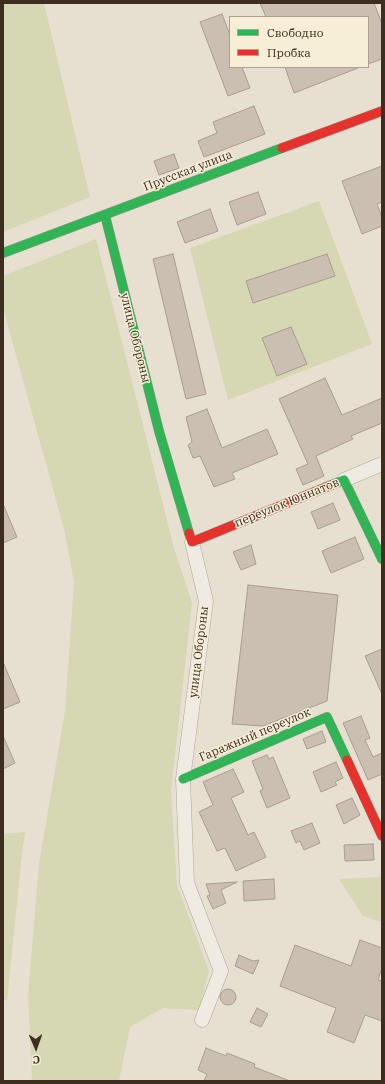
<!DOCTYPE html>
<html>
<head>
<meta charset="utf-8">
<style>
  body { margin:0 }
  #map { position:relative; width:385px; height:1084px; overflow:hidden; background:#e7e0d1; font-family:"IBM Plex Serif",serif }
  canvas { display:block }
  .frame { position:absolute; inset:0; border:4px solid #3d2e20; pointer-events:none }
  .legend { position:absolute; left:229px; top:16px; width:140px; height:52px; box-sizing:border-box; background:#f7eed8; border:1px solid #ada18e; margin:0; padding:5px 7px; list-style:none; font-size:12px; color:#3d2e20 }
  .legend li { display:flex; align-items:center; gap:8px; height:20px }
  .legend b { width:20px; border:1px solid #ada18e }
  .north { position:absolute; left:16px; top:1028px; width:40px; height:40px; -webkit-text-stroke:3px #f7eed8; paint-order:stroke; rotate:178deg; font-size:11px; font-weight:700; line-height:16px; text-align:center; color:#3d2e20 }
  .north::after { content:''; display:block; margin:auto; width:14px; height:18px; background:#3d2e20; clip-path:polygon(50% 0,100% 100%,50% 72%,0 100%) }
</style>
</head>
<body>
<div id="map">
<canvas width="385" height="1084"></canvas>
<div class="frame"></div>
<ul class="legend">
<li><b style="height:5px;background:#30b455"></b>Свободно</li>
<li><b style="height:5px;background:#e5322d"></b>Пробка</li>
</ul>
<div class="north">С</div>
</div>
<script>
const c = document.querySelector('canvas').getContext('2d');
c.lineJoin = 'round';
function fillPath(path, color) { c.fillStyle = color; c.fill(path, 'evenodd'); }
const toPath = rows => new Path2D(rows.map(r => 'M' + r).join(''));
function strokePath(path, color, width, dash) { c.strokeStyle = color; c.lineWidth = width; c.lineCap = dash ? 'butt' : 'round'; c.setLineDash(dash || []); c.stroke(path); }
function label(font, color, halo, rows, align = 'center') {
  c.font = font + ' "IBM Plex Serif",serif'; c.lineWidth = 3; c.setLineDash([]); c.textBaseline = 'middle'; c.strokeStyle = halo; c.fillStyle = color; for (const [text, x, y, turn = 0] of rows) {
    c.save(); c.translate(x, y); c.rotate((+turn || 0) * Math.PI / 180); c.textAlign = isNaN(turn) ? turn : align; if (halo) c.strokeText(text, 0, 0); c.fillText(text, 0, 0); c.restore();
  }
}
const green = toPath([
  [3,3,44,3,90,197,3,232],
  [319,201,372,344,228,400,190,248],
  [96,239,174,548,192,603,171,791,177,885,209,971,199,1010,163,1008,130,1027,119,1081,32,1081,28,994,39,864,65,711,74,582,64,529,3,308,3,276],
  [25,832,21,863,7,1001,3,999,3,834],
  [382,877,382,922,363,916,339,879]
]);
const building = toPath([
  [260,3,374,3,382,24,382,59,368,64,368,17,266,17,260,3],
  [222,14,230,35,230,67,242,67,250,88,228,96,200,22,222,14],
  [285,67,358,67,358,68,294,93,285,67],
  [254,106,265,134,204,157,198,141,217,133,213,122,254,106],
  [174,154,179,168,159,175,154,161,174,154],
  [382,166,382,202,377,204,382,217,382,226,362,234,342,181,382,166],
  [258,192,266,214,237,225,229,202,258,192],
  [210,209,218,231,185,243,177,222,210,209],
  [173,254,206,394,186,399,153,259,173,254],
  [327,254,335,276,253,303,246,281,327,254],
  [291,327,307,364,277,376,262,338,291,327],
  [325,378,342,415,382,398,382,423,351,436,353,439,316,456,324,476,303,485,296,469,308,464,279,399,325,378],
  [207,409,222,448,267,429,278,454,232,473,235,479,214,487,200,456,193,458,188,445,192,442,186,417,207,409],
  [333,503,340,520,318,529,311,512,333,503],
  [3,504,17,537,3,543,3,504],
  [355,537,364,559,331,573,322,551,355,537],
  [251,545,256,564,241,570,233,552,251,545],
  [248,585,338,595,327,701,263,726,232,724,248,585],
  [382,649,382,694,365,656,382,649],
  [3,662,20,702,3,709,3,662],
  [361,716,370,738,365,740,373,757,382,753,382,774,368,780,343,723,361,716],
  [322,731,326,742,307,749,303,739,322,731],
  [3,736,15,763,3,769,3,736],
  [267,755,269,759,273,757,290,798,267,808,260,791,263,789,252,761,267,755],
  [336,762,343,778,335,782,337,785,321,792,313,772,336,762],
  [233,769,244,792,231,798,248,835,254,832,266,857,236,871,225,848,217,851,199,812,213,805,203,782,233,769],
  [352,798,360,815,344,824,336,805,352,798],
  [312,823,320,843,304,850,300,841,296,843,291,831,312,823],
  [373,844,374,860,345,861,344,845,373,844],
  [274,879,275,899,244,901,243,881,274,879],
  [237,882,221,890,226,903,213,909,207,896,210,895,206,884,237,882],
  [360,940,382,948,382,968,378,980,382,981,382,1021,365,1015,354,1043,327,1032,336,1008,280,986,295,945,351,966,360,940],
  [239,955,253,961,259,960,253,974,235,966,239,955],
  '220 997a8 8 0 1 1 16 0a8 8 0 1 1-16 0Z',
  [257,1008,268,1014,261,1027,250,1022,257,1008],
  [206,1048,226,1056,227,1053,255,1064,254,1067,290,1081,204,1081,207,1074,198,1070,206,1048]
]);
const street = toPath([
  [344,480,382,464],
  [192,542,206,601,183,779,187,883,221,971,202,1020]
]);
const fast = toPath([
  [105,215,159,431,189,533],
  [3,253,282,148],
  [329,486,344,480,382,559],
  [183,779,327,717,347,760]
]);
const jam = toPath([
  [282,148,382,111],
  [189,533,192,542,329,486],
  [347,760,382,836]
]);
const streetNames = [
  ["Прусская улица",188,171,-21],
  ["улица Обороны",135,338,76],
  ["переулок Юннатов",287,503,-22],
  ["улица Обороны",199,652,-83],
  ["Гаражный переулок",255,735,-23]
];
fillPath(green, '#d6d7b3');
fillPath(building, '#cbbfb2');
strokePath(building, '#a89c90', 1);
strokePath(street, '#ada599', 15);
strokePath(fast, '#9c958a', 10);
strokePath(jam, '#9c958a', 10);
strokePath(street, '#efebe3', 14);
strokePath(fast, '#30b455', 9);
strokePath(jam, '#e5322d', 9);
label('12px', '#3d2e20', '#f7eed8', streetNames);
</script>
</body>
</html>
